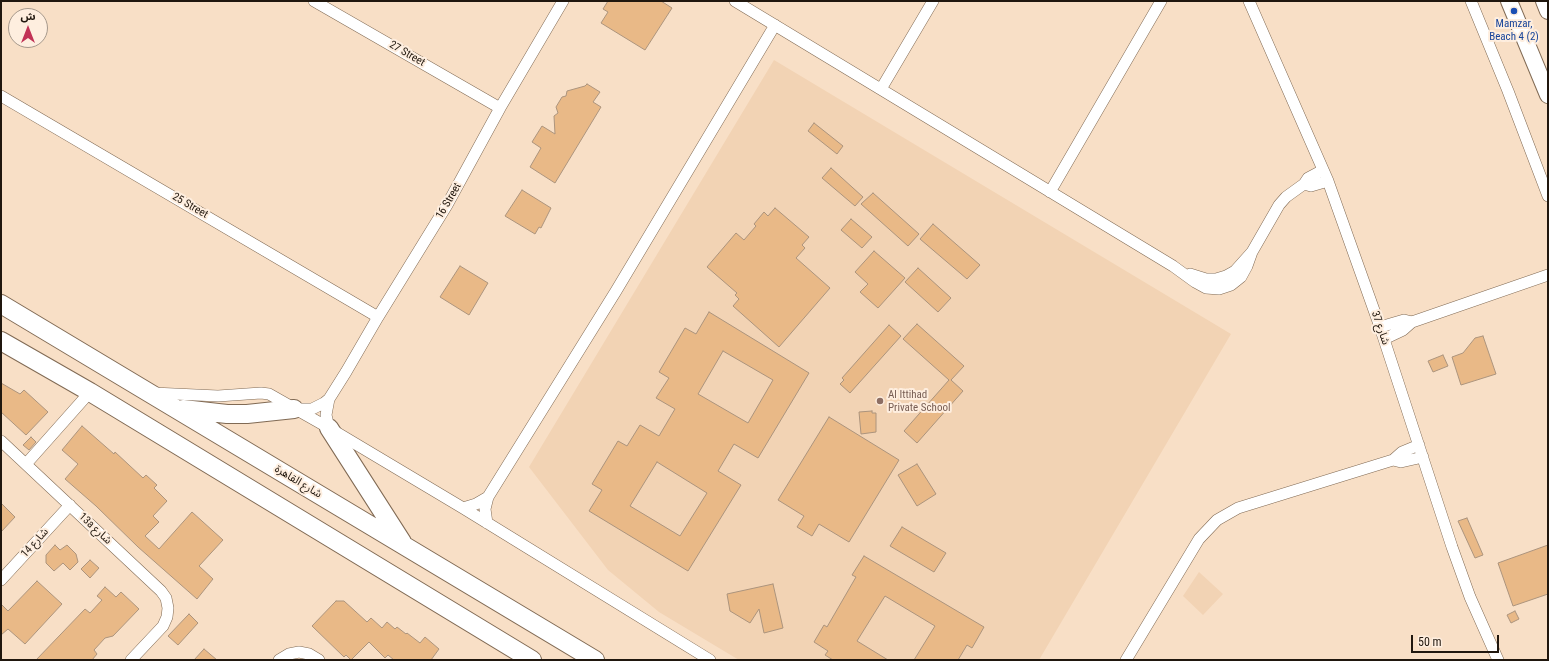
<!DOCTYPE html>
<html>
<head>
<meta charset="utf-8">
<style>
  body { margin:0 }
  #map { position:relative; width:1549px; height:661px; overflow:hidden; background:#f8dfc6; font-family:"Roboto Condensed","Noto Sans Arabic",sans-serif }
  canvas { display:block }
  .frame { position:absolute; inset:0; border:2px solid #20170e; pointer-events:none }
  .north { position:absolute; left:8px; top:8px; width:40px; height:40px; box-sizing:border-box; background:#feeedf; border:1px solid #a5988b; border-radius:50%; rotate:0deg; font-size:11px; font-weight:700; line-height:16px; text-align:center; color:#20170e }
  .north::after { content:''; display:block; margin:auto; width:14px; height:18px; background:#c23256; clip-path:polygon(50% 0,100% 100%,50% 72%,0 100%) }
  .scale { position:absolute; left:1411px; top:635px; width:88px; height:18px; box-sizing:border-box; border:2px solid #20170e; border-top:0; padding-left:5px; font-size:12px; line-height:14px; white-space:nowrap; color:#20170e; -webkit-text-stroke:3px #feeedf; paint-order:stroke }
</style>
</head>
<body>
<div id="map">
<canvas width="1549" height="661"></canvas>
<div class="frame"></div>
<div class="north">ش</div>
<div class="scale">50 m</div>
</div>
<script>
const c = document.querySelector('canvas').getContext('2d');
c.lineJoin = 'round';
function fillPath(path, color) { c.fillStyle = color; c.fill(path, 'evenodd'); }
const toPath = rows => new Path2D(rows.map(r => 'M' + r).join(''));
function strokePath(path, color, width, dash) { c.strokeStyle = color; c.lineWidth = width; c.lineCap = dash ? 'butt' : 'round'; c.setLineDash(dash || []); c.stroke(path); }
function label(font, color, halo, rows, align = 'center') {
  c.font = font + ' "Roboto Condensed","Noto Sans Arabic",sans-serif'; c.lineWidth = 4; c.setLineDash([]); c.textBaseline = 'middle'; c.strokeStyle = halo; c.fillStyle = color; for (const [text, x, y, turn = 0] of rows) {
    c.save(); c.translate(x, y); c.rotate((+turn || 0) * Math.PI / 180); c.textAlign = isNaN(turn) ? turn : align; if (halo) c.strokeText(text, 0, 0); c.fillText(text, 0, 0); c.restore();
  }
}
const built = toPath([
  [774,60,1231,334,1039,660,739,660,659,612,608,570,529,467],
  [1199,572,1223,594,1203,615,1183,596]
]);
const building = toPath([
  [608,1,661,1,672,8,645,50,601,23,608,12,603,9,608,1],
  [587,84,600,92,593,102,601,107,555,183,530,167,541,148,532,142,542,126,555,134,554,116,558,113,556,107,562,97,566,96,567,91,585,86,587,84],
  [814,123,843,146,837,154,808,131,814,123],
  [831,168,863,197,855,206,822,178,831,168],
  [522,190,551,208,541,228,539,227,535,234,505,216,522,190],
  [873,193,919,234,908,246,861,204,873,193],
  [775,208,809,237,802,245,805,248,796,258,830,288,779,347,733,306,739,299,735,295,737,293,707,267,736,233,744,240,756,226,754,224,764,212,768,216,775,208],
  [851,219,872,237,862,248,841,230,851,219],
  [933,224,980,265,967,279,920,239,933,224],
  [874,251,905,278,878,308,860,292,868,284,855,272,874,251],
  [460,266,488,283,469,315,440,297,460,266],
  [918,268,951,298,938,312,905,282,918,268],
  [709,312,809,373,758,458,734,444,718,471,741,485,688,571,589,511,602,490,592,484,618,441,627,446,640,425,659,436,675,409,656,398,669,378,659,372,685,328,696,334,709,312],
  [723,351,773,380,748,423,698,394,723,351],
  [657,462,707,493,680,536,630,506,657,462],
  [917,324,964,366,951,380,963,391,917,443,904,431,949,380,903,339,917,324],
  [889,325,901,336,850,393,840,384,844,380,842,378,889,325],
  [1483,336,1496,374,1461,385,1452,357,1463,353,1475,338,1483,336],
  [1443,355,1448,366,1433,372,1428,361,1443,355],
  [1,383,20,394,24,390,48,412,26,435,1,412,1,383],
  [872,411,872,413,876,413,876,432,861,434,859,412,872,411],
  [829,417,899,460,849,542,819,524,812,536,797,527,804,516,778,500,829,417],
  [82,426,114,454,115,452,143,478,146,475,157,485,154,488,167,501,153,516,159,522,145,536,159,549,192,512,223,540,199,566,213,579,197,599,138,547,96,506,65,479,78,464,62,450,82,426],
  [31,437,36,442,29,450,23,445,31,437],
  [917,464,936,494,917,506,898,475,917,464],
  [1,503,15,517,1,532,1,503],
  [1467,518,1483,555,1475,558,1458,521,1467,518],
  [902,527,946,553,934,572,890,546,902,527],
  [55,545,60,550,67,545,76,554,78,562,70,570,63,563,54,571,46,563,46,555,55,545],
  [1548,545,1548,594,1513,606,1498,563,1548,545],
  [864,556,984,627,972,648,967,645,958,660,914,660,935,626,885,596,857,641,888,660,833,660,825,655,828,651,814,642,824,625,827,627,856,577,852,575,864,556],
  [90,560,99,568,90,578,81,569,90,560],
  [37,581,62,604,25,644,8,629,1,635,1,604,8,611,37,581],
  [773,584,783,628,764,633,759,609,750,623,730,611,727,594,773,584],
  [105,587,116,597,121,592,139,609,113,636,105,638,94,650,97,654,92,660,36,660,85,609,90,613,102,600,97,596,105,587],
  [336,601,344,601,367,622,371,618,382,628,387,622,395,629,397,627,406,634,407,633,420,643,425,637,439,649,431,660,394,660,388,655,385,658,369,642,351,660,346,655,344,657,312,626,336,601],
  [1515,611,1519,619,1511,623,1507,615,1515,611],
  [189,614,198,623,178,645,168,636,189,614],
  [204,649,217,660,194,660,204,649]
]);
const minor = toPath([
  [314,1,500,108],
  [735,1,1173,266,1195,282,1206,288,1219,289,1231,285,1241,277,1247,266,1252,252],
  [1249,1,1328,181,1380,327,1452,547,1470,597,1498,660],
  [1471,1,1508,91,1548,196],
  [881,89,933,1],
  [1,96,378,317],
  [1304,184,1311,186,1328,181],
  [1050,192,1161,1],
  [1190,274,1206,279,1216,279,1226,276,1235,271,1252,252,1279,205,1286,197,1304,184,1308,178,1323,170],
  [1380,327,1404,320,1412,322,1548,275],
  [1384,339,1403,330,1412,322],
  [153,393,218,396,261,393,269,394,329,428,463,508,710,660],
  [329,399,326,415,329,428],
  [297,409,312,409,324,403,329,399,346,372,378,317,447,205,500,108,563,1],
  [1,441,161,591,166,598,168,608,167,617,163,626,131,660],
  [1393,460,1401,462,1423,457],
  [26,464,90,392],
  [463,508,476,504,488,497],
  [487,523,485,509,488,497,616,291,775,25],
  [1,580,70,505],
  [279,660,289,654,299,652,309,654,319,660],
  [1126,660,1199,539,1217,520,1238,508,1393,460,1402,452,1419,445]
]);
const secondary = toPath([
  [1509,1,1548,95],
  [1544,1,1548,11]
]);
const primary = toPath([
  [1,304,595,660],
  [1,341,90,392,532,660],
  [183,409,227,414,247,414,294,409],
  [329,428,402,542]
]);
const markers = [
  [1514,11,4,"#1a4fb4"],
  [880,401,4,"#8d6e63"]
];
const transitNames = [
  ["Mamzar,",1514,24],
  ["Beach 4 (2)",1514,37]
];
const streetNames = [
  ["27 Street",407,54,30],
  ["16 Street",449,201,-60],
  ["25 Street",190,206,30],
  ["شارع 37",1380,328,71],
  ["شارع القاهرة",298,482,31],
  ["13a شارع",95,529,43],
  ["شارع 14",35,543,-48]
];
const educationNames = [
  ["Al Ittihad",888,395],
  ["Private School",888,408]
];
fillPath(built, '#f2d3b4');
fillPath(building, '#e9b987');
strokePath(building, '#ac947d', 1);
strokePath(minor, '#806a54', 12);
strokePath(secondary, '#806a54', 18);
strokePath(primary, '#806a54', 20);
strokePath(minor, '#fff', 11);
strokePath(secondary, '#fff', 16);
strokePath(primary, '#fff', 18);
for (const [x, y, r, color] of markers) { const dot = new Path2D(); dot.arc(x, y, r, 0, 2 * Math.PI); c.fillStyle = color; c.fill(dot); strokePath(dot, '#feeedf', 1.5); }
label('11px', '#164399', '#feeedf', transitNames);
label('11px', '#20170e', '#feeedf', streetNames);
label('11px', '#785e54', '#feeedf', educationNames, 'left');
</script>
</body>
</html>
